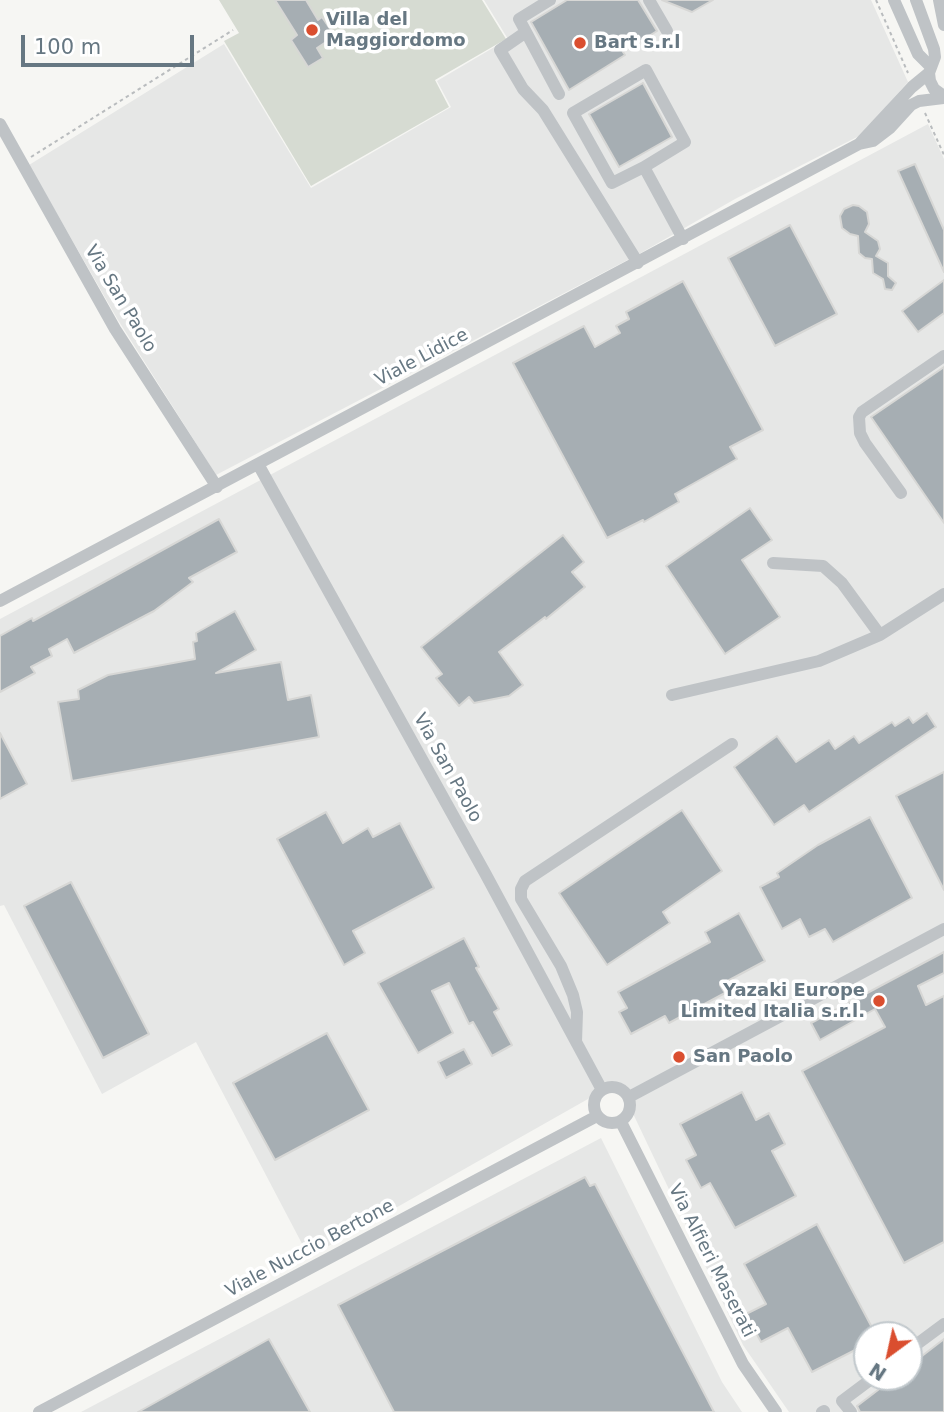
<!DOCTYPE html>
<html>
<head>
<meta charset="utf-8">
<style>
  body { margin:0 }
  #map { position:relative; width:944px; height:1412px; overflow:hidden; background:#f6f6f3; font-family:"DejaVu Sans",sans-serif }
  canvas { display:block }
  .north { position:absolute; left:853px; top:1321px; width:70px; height:70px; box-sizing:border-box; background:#fff; border:2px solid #c2c9cd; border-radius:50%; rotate:213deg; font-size:19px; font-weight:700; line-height:28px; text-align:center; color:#667782 }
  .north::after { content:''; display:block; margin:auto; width:24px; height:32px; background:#da4e2f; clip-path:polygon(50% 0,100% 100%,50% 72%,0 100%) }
  .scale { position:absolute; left:21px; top:35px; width:173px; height:32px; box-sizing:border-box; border:4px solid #667782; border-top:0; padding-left:9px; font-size:21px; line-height:24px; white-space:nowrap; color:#667782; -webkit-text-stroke:5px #fff; paint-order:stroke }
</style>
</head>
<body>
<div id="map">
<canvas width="944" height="1412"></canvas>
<div class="north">N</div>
<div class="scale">100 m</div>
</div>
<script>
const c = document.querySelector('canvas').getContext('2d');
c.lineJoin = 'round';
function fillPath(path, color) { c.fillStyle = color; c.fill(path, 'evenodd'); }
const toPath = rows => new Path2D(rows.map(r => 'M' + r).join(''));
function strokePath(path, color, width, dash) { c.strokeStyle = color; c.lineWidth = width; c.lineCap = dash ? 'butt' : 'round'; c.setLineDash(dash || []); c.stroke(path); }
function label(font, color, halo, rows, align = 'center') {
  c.font = font + ' "DejaVu Sans",sans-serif'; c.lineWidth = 7; c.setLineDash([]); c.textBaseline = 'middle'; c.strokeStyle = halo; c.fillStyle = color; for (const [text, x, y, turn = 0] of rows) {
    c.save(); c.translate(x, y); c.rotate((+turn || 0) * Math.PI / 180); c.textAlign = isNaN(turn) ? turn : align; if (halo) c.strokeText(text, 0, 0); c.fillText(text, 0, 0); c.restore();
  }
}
const built = toPath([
  [484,0,871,0,908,82,861,135,735,199,639,254,216,475,118,320,29,165,224,44,311,188,451,107,437,81,508,39],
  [928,124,944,159,944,1412,789,1412,743,1345,618,1082,309,1257,196,1042,102,1094,4,905,0,906,0,619],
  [867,1335,909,1335,909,1377,867,1377],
  [601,1138,722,1382,742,1412,81,1412]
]);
const green = toPath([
  [219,0,482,0,506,39,435,80,449,107,311,186,224,41,239,33]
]);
const building = toPath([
  [275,0,306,0,318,20,322,17,335,36,317,48,323,58,308,67,291,40,297,35,275,0],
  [567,0,638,0,657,31,623,52,625,55,569,90,531,22,567,0],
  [662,0,713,0,692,12,662,0],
  [643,83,672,137,619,167,589,114,643,83],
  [915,164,944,230,944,272,898,171,915,164],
  [853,205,859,206,867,212,869,224,865,232,878,241,880,249,876,256,888,263,888,276,896,283,892,290,885,289,883,279,873,273,872,259,865,258,859,253,858,236,850,234,842,228,840,216,844,209,853,205],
  [790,225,837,314,775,346,728,258,790,225],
  [944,280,944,313,918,332,902,311,944,280],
  [683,281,763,430,730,447,737,459,675,494,679,502,644,522,643,520,607,538,513,363,584,326,595,347,620,333,616,326,629,319,626,312,683,281],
  [944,367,944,523,871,417,944,367],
  [750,508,772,540,742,560,780,617,725,654,666,566,750,508],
  [219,519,237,552,189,578,193,582,154,611,74,653,67,639,49,649,52,656,31,667,35,673,0,692,0,636,32,618,33,621,219,519],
  [563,535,584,562,572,572,585,587,546,619,545,617,499,652,523,685,509,696,474,703,469,697,459,706,436,678,442,674,421,647,563,535],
  [235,611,256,650,216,673,281,662,288,700,311,695,319,737,72,781,58,702,79,699,78,690,108,675,195,659,193,642,197,641,196,633,235,611],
  [927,713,936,727,809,812,804,805,774,825,734,767,777,736,796,762,829,740,835,749,854,736,859,743,892,722,895,726,909,717,913,723,927,713],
  [0,733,27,784,0,799,0,733],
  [944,772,944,890,896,796,944,772],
  [682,810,722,871,663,912,670,923,607,965,559,893,682,810],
  [326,812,343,843,368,828,373,837,400,823,434,888,353,931,365,953,344,965,277,839,326,812],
  [870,817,912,898,833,942,825,929,809,937,800,919,782,929,760,887,779,877,777,873,818,845,870,817],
  [71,882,149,1034,103,1058,24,906,71,882],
  [739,913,765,961,720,985,725,993,669,1023,665,1016,631,1034,619,1012,627,1008,618,992,710,942,705,932,739,913],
  [464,938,479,967,476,968,499,1009,494,1012,512,1045,492,1056,473,1022,469,1024,449,983,432,991,453,1033,418,1053,378,983,464,938],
  [944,952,944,973,918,986,926,1005,944,996,944,1242,904,1263,802,1071,885,1027,875,1009,820,1040,811,1023,944,952],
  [327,1033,369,1110,275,1160,233,1083,327,1033],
  [464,1049,472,1064,446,1078,438,1062,464,1049],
  [742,1092,756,1120,769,1113,785,1144,772,1151,796,1196,735,1228,710,1183,701,1188,686,1160,696,1155,680,1124,742,1092],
  [585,1177,590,1186,595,1184,714,1412,394,1412,338,1305,585,1177],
  [817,1224,876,1335,867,1335,867,1344,812,1372,788,1328,761,1342,746,1314,766,1304,744,1264,817,1224],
  [269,1339,310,1412,138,1412,269,1339],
  [944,1339,944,1412,860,1412,857,1406,895,1377,909,1377,909,1366,944,1339]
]);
const path = toPath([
  [876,0,908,73],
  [925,113,944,155],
  [31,157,233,30]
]);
const minor = toPath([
  [550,0,519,19,526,32,500,50,523,89,543,110,638,263],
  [649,0,667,31],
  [894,0,918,54,930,66],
  [916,0,934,49,935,57,929,73,930,81,934,89,944,96],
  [939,0,944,25],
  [526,32,559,94],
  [0,124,115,329,217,487],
  [859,144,912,87,929,73],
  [644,167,685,142,646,70,573,113,612,183,644,167,683,239],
  [258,464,485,873,602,1090],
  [901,493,865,443,860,433,859,417,862,412,944,356],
  [773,563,823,566,842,583,880,635],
  [0,601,859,144,873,141,890,128,911,105,919,101,944,98],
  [672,695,819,661,880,635,944,594],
  [576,1042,577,1012,573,995,561,966,521,899,521,889,525,881,732,744],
  '594 1105a18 18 0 1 1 36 0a18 18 0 1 1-36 0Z',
  [629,1097,944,929],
  [621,1122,743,1364,776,1412],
  [909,1350,944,1324],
  [39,1412,597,1116],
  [822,1412,824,1411],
  [851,1412,842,1401,874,1377]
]);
const markers = [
  [312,30,7,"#da4e2f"],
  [580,43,7,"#da4e2f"],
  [879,1001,7,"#da4e2f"],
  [679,1057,7,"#da4e2f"]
];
const poiNames = [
  ["Villa del",326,20],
  ["Maggiordomo",326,41],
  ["Bart s.r.l",594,43],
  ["Yazaki Europe",865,991,"right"],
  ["Limited Italia s.r.l.",865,1012,"right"],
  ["San Paolo",693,1057]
];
const streetNames = [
  ["Via San Paolo",120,299,59],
  ["Viale Lidice",422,358,-28],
  ["Via San Paolo",447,768,61],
  ["Viale Nuccio Bertone",310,1249,-28],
  ["Via Alfieri Maserati",711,1261,63]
];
fillPath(built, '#e6e7e6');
fillPath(green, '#d6dbd2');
fillPath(building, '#a6aeb3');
strokePath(building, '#d7d7d5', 2);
strokePath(path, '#b9bcbe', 2, [3.5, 3.5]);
strokePath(minor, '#bfc3c6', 12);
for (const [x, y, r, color] of markers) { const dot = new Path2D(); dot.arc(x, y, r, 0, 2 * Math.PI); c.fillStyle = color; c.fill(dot); strokePath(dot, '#fff', 2.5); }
label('bold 18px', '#667782', '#fff', poiNames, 'left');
label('18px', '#667782', '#fff', streetNames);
</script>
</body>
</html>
